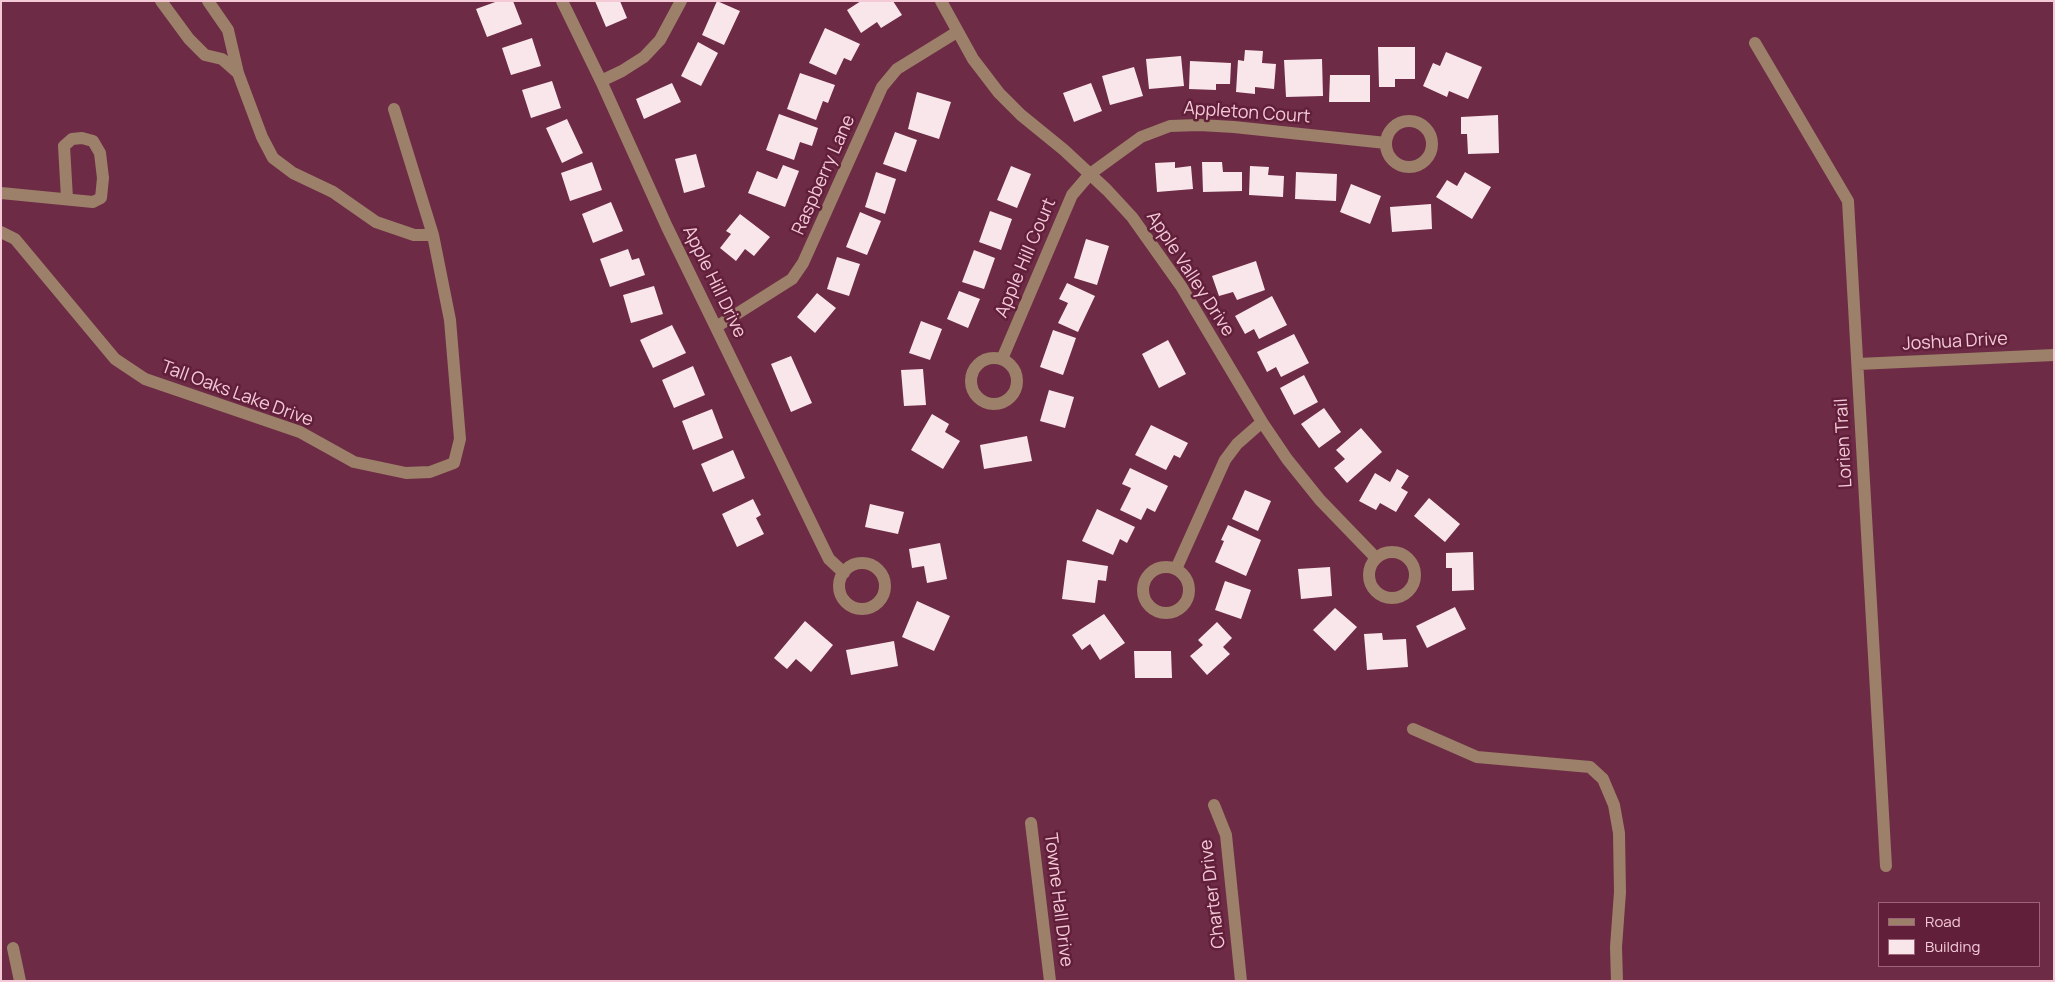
<!DOCTYPE html>
<html>
<head>
<meta charset="utf-8">
<style>
  body { margin:0 }
  #map { position:relative; width:2055px; height:982px; overflow:hidden; background:#6e2b45; font-family:Manrope,sans-serif }
  canvas { display:block }
  .frame { position:absolute; inset:0; border:2px solid #f4cad7; pointer-events:none }
  .legend { position:absolute; left:1878px; top:902px; width:162px; height:65px; box-sizing:border-box; background:#611f3a; border:1px solid #9c6379; margin:0; padding:6px 9px; list-style:none; font-size:15px; color:#f4cad7 }
  .legend li { display:flex; align-items:center; gap:10px; height:25px }
  .legend b { width:25px; border:1px solid #9c6379 }
</style>
</head>
<body>
<div id="map">
<canvas width="2055" height="982"></canvas>
<div class="frame"></div>
<ul class="legend">
<li><b style="height:6px;background:#9c806a"></b>Road</li>
<li><b style="height:14px;background:#f8e6eb"></b>Building</li>
</ul>
</div>
<script>
const c = document.querySelector('canvas').getContext('2d');
c.lineJoin = 'round';
function fillPath(path, color) { c.fillStyle = color; c.fill(path, 'evenodd'); }
const toPath = rows => new Path2D(rows.map(r => 'M' + r).join(''));
function strokePath(path, color, width, dash) { c.strokeStyle = color; c.lineWidth = width; c.lineCap = dash ? 'butt' : 'round'; c.setLineDash(dash || []); c.stroke(path); }
function label(font, color, halo, rows, align = 'center') {
  c.font = font + ' Manrope,sans-serif'; c.lineWidth = 5; c.setLineDash([]); c.textBaseline = 'middle'; c.strokeStyle = halo; c.fillStyle = color; for (const [text, x, y, turn = 0] of rows) {
    c.save(); c.translate(x, y); c.rotate((+turn || 0) * Math.PI / 180); c.textAlign = isNaN(turn) ? turn : align; if (halo) c.strokeText(text, 0, 0); c.fillText(text, 0, 0); c.restore();
  }
}
const building = toPath([
  [498,1,513,1,522,24,487,37,476,9],
  [595,1,620,1,627,18,606,27],
  [717,1,740,11,724,45,702,35],
  [861,1,893,1,902,15,881,28,877,22,861,33,847,10],
  [825,28,860,44,851,61,844,58,836,75,809,63],
  [532,38,541,66,511,75,502,48],
  [698,42,718,53,701,86,681,76],
  [1378,47,1415,47,1415,79,1395,79,1395,87,1379,87],
  [1245,50,1263,51,1262,63,1276,64,1274,89,1255,87,1255,94,1236,92,1238,60,1244,61],
  [1446,52,1482,67,1468,99,1449,91,1447,97,1423,86,1433,63,1440,66],
  [1181,56,1184,86,1149,89,1146,59],
  [1322,59,1323,96,1286,97,1284,60],
  [1190,61,1231,63,1230,84,1216,84,1216,90,1189,89],
  [1134,67,1143,96,1110,105,1102,76],
  [800,73,835,85,828,103,823,101,816,120,787,109],
  [1330,75,1370,75,1370,102,1329,102],
  [552,81,561,108,531,118,522,90],
  [672,83,681,102,644,119,636,99],
  [1091,83,1102,111,1074,122,1063,93],
  [917,92,951,102,939,139,908,129],
  [779,114,818,128,812,146,800,142,794,160,766,150],
  [1498,115,1499,153,1468,154,1467,134,1461,134,1461,117],
  [567,119,583,153,562,163,546,128],
  [895,132,917,140,906,172,883,164],
  [696,154,705,187,684,193,675,159],
  [592,162,602,190,570,201,561,173],
  [1175,162,1175,168,1191,166,1193,189,1157,192,1155,163],
  [1202,162,1222,162,1223,172,1242,172,1242,191,1203,192],
  [783,165,799,171,785,207,748,193,757,171,777,179],
  [1011,166,1031,174,1017,208,997,200],
  [1250,166,1269,167,1268,175,1284,176,1283,197,1249,195],
  [876,172,896,179,885,214,865,207],
  [1296,172,1337,174,1336,201,1295,199],
  [1465,172,1491,187,1472,219,1436,197,1447,180,1457,186],
  [1351,184,1381,196,1370,224,1340,212],
  [611,202,623,231,593,243,582,214],
  [1431,204,1432,229,1392,232,1390,207],
  [990,211,1012,219,1001,250,979,242],
  [860,212,881,221,867,255,846,247],
  [740,214,770,237,754,256,745,249,736,261,720,248,731,234,726,231],
  [1086,239,1109,246,1097,285,1074,278],
  [628,249,632,260,639,258,645,275,610,287,600,259],
  [974,250,995,258,984,289,962,282],
  [837,257,860,264,849,296,827,289],
  [1256,261,1265,290,1237,300,1233,292,1219,296,1212,276],
  [1067,283,1095,296,1078,332,1058,323,1068,303,1059,299],
  [654,286,663,314,631,323,623,295],
  [959,291,980,299,968,328,947,319],
  [817,293,836,308,815,333,797,317],
  [1272,296,1287,325,1259,339,1254,329,1245,334,1235,316],
  [921,321,942,329,930,360,909,353],
  [672,325,686,353,653,368,640,340],
  [1053,330,1076,338,1063,375,1040,367],
  [1294,334,1309,363,1281,377,1276,367,1267,372,1257,352],
  [1168,340,1186,374,1159,388,1142,354],
  [791,356,812,403,791,412,771,364],
  [693,366,705,395,674,408,662,380],
  [923,369,926,405,904,406,901,370],
  [1304,375,1318,402,1294,415,1280,388],
  [1049,390,1074,397,1065,428,1040,421],
  [1324,408,1341,432,1319,448,1301,424],
  [712,409,723,438,693,450,682,421],
  [932,414,949,424,945,432,960,441,943,469,911,450],
  [1151,425,1188,443,1180,458,1174,455,1166,470,1135,455],
  [1361,428,1382,452,1347,483,1334,468,1345,459,1336,450],
  [1027,436,1032,461,984,469,980,445],
  [733,450,745,478,713,492,701,464],
  [1130,468,1168,486,1155,512,1147,508,1141,520,1120,510,1131,488,1122,484],
  [1397,469,1409,476,1401,488,1408,492,1396,512,1380,503,1376,510,1359,501,1375,473,1390,482],
  [1245,490,1271,501,1258,531,1232,519],
  [1429,498,1460,524,1445,542,1414,516],
  [753,499,761,515,756,518,764,534,737,547,722,514],
  [870,504,904,512,898,534,865,527],
  [1097,509,1135,527,1127,543,1120,539,1113,555,1082,541],
  [1228,525,1261,540,1246,576,1215,562,1224,541,1221,540],
  [940,543,947,579,927,583,924,566,912,568,909,549],
  [1473,552,1474,590,1452,591,1452,568,1446,568,1446,553],
  [1067,560,1108,566,1106,581,1098,580,1095,603,1062,599],
  [1330,567,1332,596,1301,599,1298,569],
  [1225,581,1251,590,1241,619,1215,610],
  [917,601,950,616,934,651,902,637],
  [1455,607,1466,629,1427,648,1416,626],
  [1335,608,1357,627,1335,651,1313,630],
  [1104,614,1125,643,1100,660,1090,644,1082,650,1072,635],
  [805,621,833,645,811,672,796,659,787,669,774,658],
  [1217,622,1232,638,1223,647,1230,654,1207,675,1190,656,1203,645,1198,640],
  [1382,633,1383,640,1406,639,1408,667,1367,670,1364,634],
  [894,641,898,666,851,675,846,650],
  [1134,651,1171,651,1172,678,1135,678]
]);
const minor = toPath([
  [161,1,189,39,205,55,222,59,238,73],
  [208,1,228,30,238,73,262,137,273,158,293,173,333,192,376,222,414,235,433,235],
  [562,1,601,81,667,227,824,549,829,559,844,573],
  [941,1,973,59,999,93,1021,115,1064,150,1107,190,1132,217,1181,286,1262,422,1287,459,1320,500,1376,558],
  [1755,43,1848,201,1886,866],
  [601,81,622,71,644,57,660,40,681,1],
  '1386 144a23 23 0 1 1 46 0a23 23 0 1 1-46 0Z',
  [1,193,93,202,101,198,103,178,100,153,93,141,82,138,72,139,64,146,67,198],
  [1,232,15,239,115,359,145,379,300,432,354,462,406,473,430,472,454,463,460,439,450,320,433,235,394,109],
  [716,327,792,279,803,263,882,87,897,69,957,32],
  '971 381a23 23 0 1 1 46 0a23 23 0 1 1-46 0Z',
  [1002,359,1072,195,1090,174,1141,137,1170,126,1199,125,1234,127,1386,143],
  [1858,364,2054,355],
  '1369 575a23 23 0 1 1 46 0a23 23 0 1 1-46 0Z',
  '839 586a23 23 0 1 1 46 0a23 23 0 1 1-46 0Z',
  '1143 590a23 23 0 1 1 46 0a23 23 0 1 1-46 0Z',
  [1176,569,1225,460,1237,444,1262,422],
  [1413,729,1477,757,1590,767,1603,779,1614,805,1619,833,1620,892,1616,947,1617,981],
  [1214,805,1226,835,1241,981],
  [1031,823,1050,981],
  [13,948,20,981]
]);
const streetNames = [
  ["Appleton Court",1247,113,4],
  ["Raspberry Lane",824,175,-66],
  ["Apple Hill Court",1026,258,-67],
  ["Apple Valley Drive",1190,274,57],
  ["Apple Hill Drive",714,282,64],
  ["Joshua Drive",1955,342,-3],
  ["Tall Oaks Lake Drive",237,394,20],
  ["Lorien Trail",1844,443,-93],
  ["Charter Drive",1213,894,-97],
  ["Towne Hall Drive",1058,900,83]
];
fillPath(building, '#f8e6eb');
strokePath(minor, '#9c806a', 12);
label('18px', '#f4cad7', '#611f3a', streetNames);
</script>
</body>
</html>
